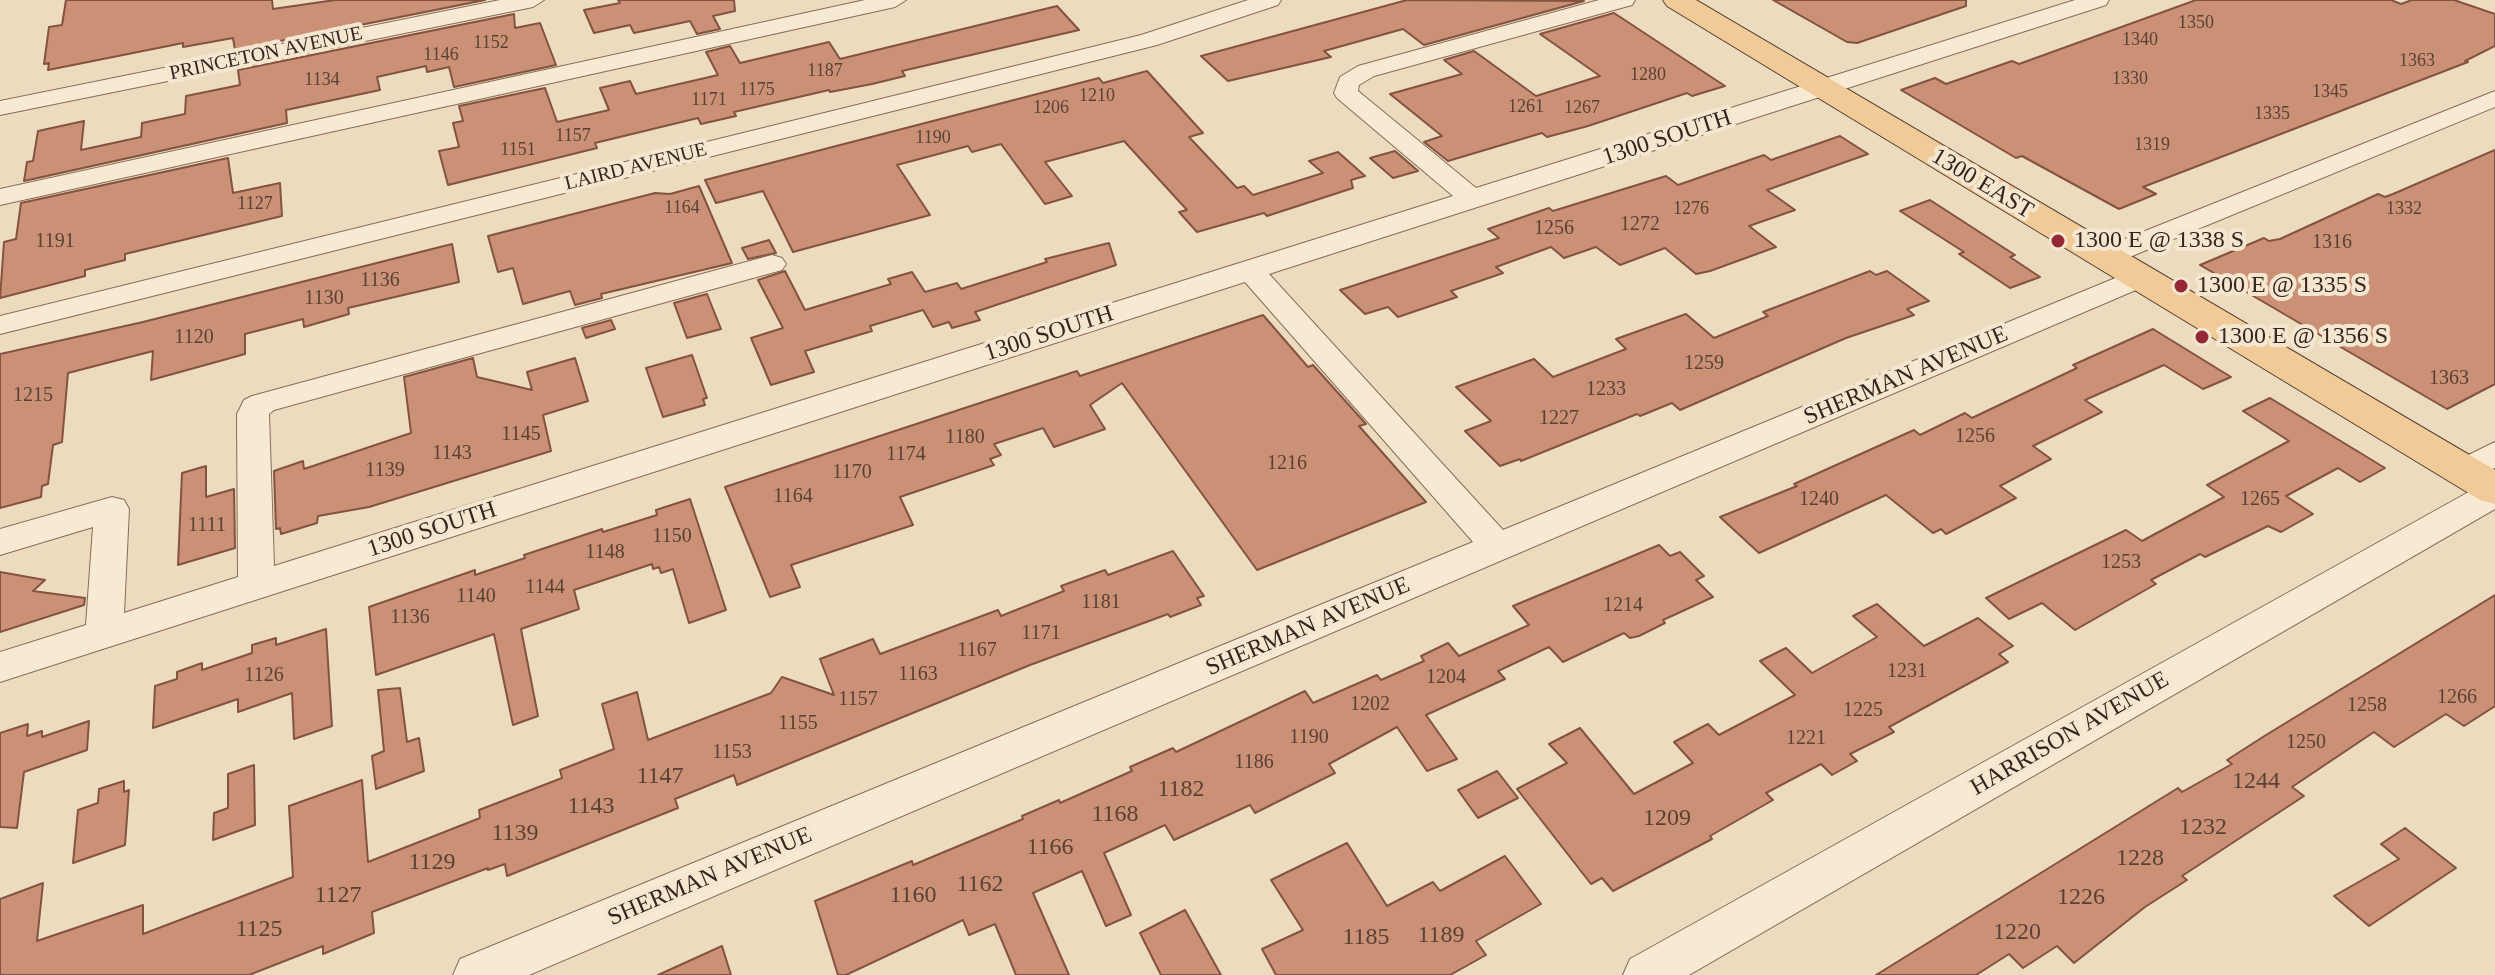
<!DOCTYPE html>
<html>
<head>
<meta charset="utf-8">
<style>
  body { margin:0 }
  canvas { display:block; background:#eddbc0 }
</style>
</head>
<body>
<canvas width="2495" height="975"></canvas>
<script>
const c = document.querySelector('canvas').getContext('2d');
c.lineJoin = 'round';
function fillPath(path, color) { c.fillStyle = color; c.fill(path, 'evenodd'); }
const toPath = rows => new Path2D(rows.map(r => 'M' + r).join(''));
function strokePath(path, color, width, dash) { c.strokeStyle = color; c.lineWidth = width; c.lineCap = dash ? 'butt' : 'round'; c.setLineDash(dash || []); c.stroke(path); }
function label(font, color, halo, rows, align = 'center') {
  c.font = font + ' Georgia,serif'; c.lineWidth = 8; c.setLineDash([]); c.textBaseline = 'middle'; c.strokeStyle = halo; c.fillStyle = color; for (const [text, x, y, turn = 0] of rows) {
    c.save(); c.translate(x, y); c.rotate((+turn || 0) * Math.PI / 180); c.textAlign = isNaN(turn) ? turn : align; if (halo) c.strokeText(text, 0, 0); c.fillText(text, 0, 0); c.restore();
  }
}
const building = toPath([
  [66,0,272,0,273,9,335,0,485,0,235,50,233,38,183,47,183,43,48,70,49,63,44,64,49,27,62,25,66,0],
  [618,0,734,0,735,11,713,16,720,29,697,34,690,21,634,33,630,25,594,33,584,10,620,3,618,0],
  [1407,0,1584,1,1424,45,1403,29,1324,51,1331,57,1228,81,1201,56,1407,0],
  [1773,0,1966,0,1966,6,1857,43,1847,42,1773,0],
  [2196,0,2391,0,2401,4,2412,0,2454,0,2495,14,2495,46,2465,61,2468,62,2143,187,2156,194,2119,209,2022,156,2016,158,1901,90,1935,78,1946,84,2012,61,2019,64,2196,0],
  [1057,6,1079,30,902,71,905,76,872,84,830,92,829,90,734,112,736,116,701,124,698,118,595,143,597,148,448,185,439,151,459,147,453,123,463,121,459,106,545,88,557,122,609,110,600,88,630,81,636,94,718,75,706,52,730,46,740,63,829,42,840,59,1057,6],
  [1614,13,1725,86,1692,96,1687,93,1588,126,1547,137,1542,133,1448,161,1424,142,1442,136,1390,94,1462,74,1444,60,1474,51,1536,96,1600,76,1540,34,1614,13],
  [514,14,515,28,540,23,556,65,454,87,449,67,427,72,426,66,377,77,380,90,286,110,287,123,24,181,27,162,33,161,38,131,84,121,81,150,141,137,142,123,185,114,186,96,240,85,238,70,514,14],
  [1147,71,1203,133,1189,137,1237,188,1244,186,1253,195,1323,173,1309,161,1338,152,1365,176,1351,180,1353,188,1267,216,1264,213,1197,232,1179,212,1187,210,1124,141,1045,162,1072,196,1045,204,1001,144,972,152,968,146,897,165,930,215,793,252,763,191,716,203,705,180,1099,78,1103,83,1147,71],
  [1840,136,1868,154,1767,190,1795,210,1749,226,1776,247,1710,271,1696,274,1665,248,1620,265,1596,247,1564,258,1551,247,1496,267,1503,273,1451,291,1457,297,1398,317,1388,307,1365,314,1340,290,1499,238,1488,229,1549,208,1553,211,1666,176,1678,185,1764,155,1771,160,1840,136],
  [2495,150,2495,384,2447,409,2200,265,2264,238,2269,241,2280,239,2378,194,2385,197,2393,194,2495,150],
  [1395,151,1418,171,1393,178,1370,158,1395,151],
  [228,158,233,193,280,183,282,216,125,254,125,260,85,270,85,276,0,298,4,242,16,239,21,203,228,158],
  [699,186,732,263,601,294,602,298,575,305,570,291,523,304,513,268,498,272,488,236,655,193,670,194,699,186],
  [1930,200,2015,255,2010,257,2040,277,2010,288,1959,254,1964,252,1900,211,1930,200],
  [769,240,776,253,748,259,742,248,769,240],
  [1109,243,1116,265,975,312,980,320,952,328,949,322,933,327,923,310,870,326,872,331,805,351,814,372,771,385,751,338,783,328,758,280,785,271,805,310,891,284,888,279,912,272,925,292,957,283,961,289,1047,262,1045,259,1109,243],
  [452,244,459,282,348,308,349,314,304,327,303,319,245,334,245,354,151,380,153,351,68,373,62,442,53,445,48,484,42,486,41,497,0,508,0,354,143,322,452,244],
  [1870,271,1876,275,1887,271,1929,301,1907,309,1914,315,1846,338,1680,410,1672,403,1640,416,1637,414,1521,461,1520,459,1500,466,1465,431,1491,421,1456,387,1534,359,1553,377,1626,349,1616,339,1686,314,1714,338,1768,316,1763,312,1870,271],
  [707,294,721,329,687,338,674,303,707,294],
  [1263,315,1308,367,1313,365,1366,424,1359,426,1426,502,1257,570,1122,383,1090,405,1105,429,1054,447,1043,428,994,444,1001,455,990,459,994,465,900,497,913,525,791,565,800,587,770,597,725,487,1077,371,1080,376,1263,315],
  [611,320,615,329,586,338,582,328,611,320],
  [2153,329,2231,377,2203,389,2164,365,2085,400,2102,412,2033,446,2051,459,2000,486,2016,498,1946,534,1941,529,1933,533,1886,495,1759,553,1720,517,1797,486,1794,484,1914,430,1920,435,1965,413,1972,418,2077,368,2073,365,2153,329],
  [692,355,707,398,703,399,705,405,663,417,646,368,692,355],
  [473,358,477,377,532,390,527,372,575,358,588,401,543,415,551,451,369,507,318,516,317,523,281,534,280,528,276,529,274,471,303,461,304,469,411,433,404,377,473,358],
  [2270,398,2385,468,2360,482,2338,468,2286,496,2313,514,2281,532,2268,526,2205,557,2200,554,2151,580,2156,584,2075,630,2042,603,2009,619,1986,598,2126,530,2142,541,2224,497,2207,485,2289,441,2243,411,2270,398],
  [206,466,206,497,234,489,235,548,178,565,182,473,206,466],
  [690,499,726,610,689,623,673,569,661,573,659,567,653,569,652,564,574,590,579,609,521,629,538,716,513,725,494,634,376,675,369,607,475,570,475,575,525,558,524,555,602,529,603,532,657,515,656,510,690,499],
  [1659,545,1670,556,1680,552,1704,576,1696,580,1713,597,1663,620,1665,623,1639,636,1630,638,1624,633,1563,662,1549,647,1498,671,1505,679,1426,715,1457,759,1427,771,1397,727,1329,764,1335,773,1255,813,1250,805,1174,840,1165,825,1104,853,1131,915,1106,926,1082,871,1033,893,1069,975,1016,975,995,924,969,935,963,920,846,975,838,975,815,901,912,861,913,865,1023,819,1022,816,1059,800,1060,803,1132,771,1130,767,1173,748,1176,752,1305,691,1313,703,1377,675,1381,680,1424,661,1421,656,1448,643,1459,656,1529,625,1513,606,1659,545],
  [1173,551,1204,596,1197,598,1201,605,1170,617,1168,614,1030,665,737,785,734,775,675,799,678,808,507,876,505,864,488,870,488,868,372,912,374,933,323,954,323,946,249,975,0,975,0,899,43,883,37,941,143,905,143,934,293,877,289,806,362,780,368,862,480,818,479,810,562,778,560,770,614,749,602,704,637,692,648,740,771,693,782,677,834,695,820,659,873,639,880,654,998,610,1001,616,1064,591,1061,586,1105,570,1108,575,1173,551],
  [0,572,45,580,33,591,85,598,84,605,0,632,0,572],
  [2495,595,2495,706,2464,726,2446,714,2394,747,2374,732,2292,787,2304,796,2182,876,2187,880,2145,907,2074,963,2057,946,2023,968,2009,954,1976,975,1876,975,2178,788,2182,792,2232,764,2227,760,2266,735,2495,595],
  [1877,604,1924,646,1978,618,2013,646,1999,654,2008,662,1889,727,1894,732,1850,754,1857,761,1832,775,1821,764,1766,793,1773,800,1710,836,1712,839,1613,891,1602,878,1591,884,1517,789,1567,763,1549,744,1580,728,1634,794,1693,763,1674,742,1708,724,1719,735,1795,695,1760,661,1786,648,1812,673,1877,637,1853,616,1877,604],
  [326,629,332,726,294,739,292,693,238,712,238,699,153,728,155,686,177,679,177,672,202,663,202,670,252,653,252,645,276,638,276,645,326,629],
  [400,688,407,742,419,738,424,771,376,789,372,756,384,751,378,690,400,688],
  [89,721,87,750,24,772,17,828,0,827,0,733,28,724,27,736,42,731,42,737,89,721],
  [254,765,255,825,213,840,214,813,228,808,228,774,254,765],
  [1497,771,1518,798,1478,818,1458,790,1497,771],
  [124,781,124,792,129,790,125,845,73,863,78,810,98,803,99,789,124,781],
  [2405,828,2456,868,2369,926,2334,896,2399,859,2381,844,2405,828],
  [1347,843,1387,906,1433,882,1440,891,1505,856,1541,904,1476,941,1486,955,1450,975,1276,975,1262,949,1303,930,1271,880,1347,843],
  [1185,910,1221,975,1161,975,1140,933,1185,910],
  [722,946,731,975,658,975,722,946]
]);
const minor = toPath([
  [500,0,544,0,533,7,0,115,0,101,500,0],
  [865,0,906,0,895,7,0,205,0,189,865,0],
  [1248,0,1281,0,1278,5,1157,45,0,334,0,316,1141,35,1248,0],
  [1599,0,1635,0,1632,5,1374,76,1359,85,1358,91,1476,188,2075,0,2109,0,2106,5,1269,274,1503,530,2130,272,2140,269,2150,272,2154,278,2150,284,529,975,453,975,460,959,1473,542,1245,282,0,682,0,652,86,625,93,527,0,555,0,529,112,497,124,500,129,509,124,613,238,577,237,414,244,400,252,396,772,255,782,258,786,264,782,270,274,410,269,414,274,566,1453,196,1337,98,1334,93,1340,77,1358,66,1599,0],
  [2495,91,2495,107,2115,263,2105,265,2095,263,2091,257,2095,251,2495,91],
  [2495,442,2495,468,2464,483,2452,479,2447,471,2452,463,2495,442],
  [2495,481,2495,509,1689,975,1623,975,1630,959,2483,484,2495,481]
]);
const major = toPath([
  [1663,0,1696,0,2495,470,2495,504,2480,500,1667,6,1663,0]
]);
const markers = [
  [2058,241,8,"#942935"],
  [2181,286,8,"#942935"],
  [2202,337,8,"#942935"]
];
const farNumbernames = [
  ["1350",2196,23],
  ["1340",2140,40],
  ["1152",491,43],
  ["1146",441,55],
  ["1363",2417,61],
  ["1187",825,71],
  ["1280",1648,75],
  ["1330",2130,79],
  ["1134",322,80],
  ["1175",757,90],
  ["1345",2330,92],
  ["1210",1097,96],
  ["1171",709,100],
  ["1261",1526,107],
  ["1206",1051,108],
  ["1267",1582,108],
  ["1335",2272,114],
  ["1157",573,136],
  ["1190",933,138],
  ["1319",2152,145],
  ["1151",518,150],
  ["1127",255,204],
  ["1164",682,208],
  ["1276",1691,209],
  ["1332",2404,209]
];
const farStreetnames = [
  ["PRINCETON AVENUE",266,54,-12],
  ["LAIRD AVENUE",636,167,-14]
];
const numberNames = [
  ["1272",1640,225],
  ["1256",1554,229],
  ["1191",55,242],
  ["1316",2332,243],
  ["1136",380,281],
  ["1130",324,299],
  ["1120",194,338],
  ["1259",1704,364],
  ["1363",2449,379],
  ["1233",1606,390],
  ["1215",33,396],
  ["1227",1559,419],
  ["1145",521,435],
  ["1256",1975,437],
  ["1180",965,438],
  ["1143",452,454],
  ["1174",906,455],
  ["1216",1287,464],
  ["1139",385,471],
  ["1170",852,473],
  ["1164",793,497],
  ["1240",1819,500],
  ["1265",2260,500],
  ["1111",207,526],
  ["1150",672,537],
  ["1148",605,553],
  ["1253",2121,563],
  ["1144",545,588],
  ["1140",476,597],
  ["1181",1101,603],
  ["1214",1623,606],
  ["1136",410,618],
  ["1171",1041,634],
  ["1167",977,651],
  ["1231",1907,672],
  ["1163",918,675],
  ["1126",264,676],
  ["1204",1446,678],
  ["1266",2457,698],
  ["1157",858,700],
  ["1202",1370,705],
  ["1258",2367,706],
  ["1225",1863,711],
  ["1155",798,724],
  ["1190",1309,738],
  ["1221",1806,739],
  ["1250",2306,743],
  ["1153",732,753],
  ["1186",1254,763]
];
const streetNames = [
  ["1300 SOUTH",1667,138,-18],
  ["1300 EAST",1982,184,31],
  ["1300 SOUTH",1049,334,-18],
  ["SHERMAN AVENUE",1906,376,-23],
  ["1300 SOUTH",432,530,-18],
  ["SHERMAN AVENUE",1308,627,-23],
  ["HARRISON AVENUE",2070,734,-30],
  ["SHERMAN AVENUE",710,877,-23]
];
const poiNames = [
  ["1300 E @ 1338 S",2074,241],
  ["1300 E @ 1335 S",2197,286],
  ["1300 E @ 1356 S",2218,337]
];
const nearNumbernames = [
  ["1147",660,777],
  ["1244",2256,782],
  ["1182",1181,790],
  ["1143",591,807],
  ["1168",1115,815],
  ["1209",1667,819],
  ["1232",2203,828],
  ["1139",515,834],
  ["1166",1050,848],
  ["1228",2140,859],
  ["1129",432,863],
  ["1162",980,885],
  ["1127",338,896],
  ["1160",913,896],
  ["1226",2081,898],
  ["1125",259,930],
  ["1220",2017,933],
  ["1189",1441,936],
  ["1185",1366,938]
];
fillPath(building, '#cb9176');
strokePath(building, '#84533f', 2);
strokePath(minor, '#866c58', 2);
strokePath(major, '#533b2d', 2);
fillPath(minor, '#f8e9d3');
fillPath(major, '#f0cb98');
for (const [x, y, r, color] of markers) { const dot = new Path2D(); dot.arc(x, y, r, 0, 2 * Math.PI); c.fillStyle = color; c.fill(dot); strokePath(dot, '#f5e6d0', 3); }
label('18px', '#5a4133', null, farNumbernames);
label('20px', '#35261d', '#f5e6d0', farStreetnames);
label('20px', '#5a4133', null, numberNames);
label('24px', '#35261d', '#f5e6d0', streetNames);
label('24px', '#35261d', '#f5e6d0', poiNames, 'left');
label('24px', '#5a4133', null, nearNumbernames);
</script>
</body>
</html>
